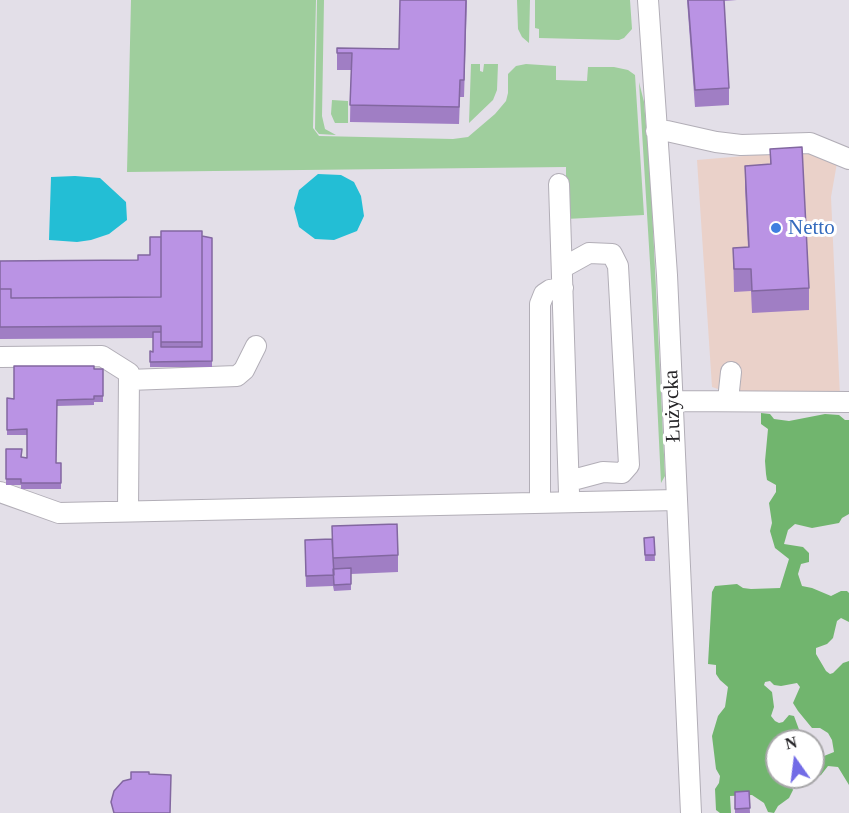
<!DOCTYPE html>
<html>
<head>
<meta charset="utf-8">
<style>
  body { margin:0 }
  #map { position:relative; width:849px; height:813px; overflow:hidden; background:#e3dfe8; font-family:"Times New Roman",serif }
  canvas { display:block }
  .north { position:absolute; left:765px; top:729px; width:60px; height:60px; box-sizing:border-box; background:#fff; border:2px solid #a8a7a9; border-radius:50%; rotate:346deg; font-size:16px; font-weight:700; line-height:24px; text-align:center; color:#252427 }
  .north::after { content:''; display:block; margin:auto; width:21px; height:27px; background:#726be6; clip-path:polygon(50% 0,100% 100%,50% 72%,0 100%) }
</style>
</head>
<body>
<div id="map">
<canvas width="849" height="813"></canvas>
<div class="north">N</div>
</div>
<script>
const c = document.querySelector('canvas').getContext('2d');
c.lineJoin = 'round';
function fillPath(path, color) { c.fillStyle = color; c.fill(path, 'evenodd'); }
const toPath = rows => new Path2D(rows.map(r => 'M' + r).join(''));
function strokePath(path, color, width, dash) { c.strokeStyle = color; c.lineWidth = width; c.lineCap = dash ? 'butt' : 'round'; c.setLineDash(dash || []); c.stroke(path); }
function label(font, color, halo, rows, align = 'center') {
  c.font = font + ' "Times New Roman",serif'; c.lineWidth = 6; c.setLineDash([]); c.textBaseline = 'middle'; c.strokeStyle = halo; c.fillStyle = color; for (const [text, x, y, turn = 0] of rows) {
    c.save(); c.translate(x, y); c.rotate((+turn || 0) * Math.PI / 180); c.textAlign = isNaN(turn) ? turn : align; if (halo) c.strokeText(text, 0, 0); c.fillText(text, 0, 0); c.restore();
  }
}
const commercial = toPath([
  [803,151,837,163,831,197,840,397,742,397,712,387,697,160]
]);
const green = toPath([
  [131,0,316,0,313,128,319,136,453,139,468,137,495,114,506,101,508,93,508,74,516,66,526,64,556,66,556,80,587,81,588,67,614,67,628,70,635,75,644,215,566,219,566,167,127,172],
  [317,0,324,0,322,116,325,129,336,135,319,134,315,129],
  [517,0,530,0,529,43,522,37,518,29],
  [535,0,630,0,632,29,624,38,619,40,539,38,539,29,535,28],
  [471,64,480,64,480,71,483,72,484,64,498,64,497,90,493,100,469,123],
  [639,82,644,102,651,186,665,476,661,483,652,296],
  [332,100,348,101,348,123,335,123,334,121,331,114]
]);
const forest = toPath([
  [761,413,770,414,774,419,789,421,825,414,839,415,845,420,849,420,849,514,842,518,839,523,812,528,795,524,788,530,784,544,803,547,809,553,809,562,801,564,798,574,802,586,812,588,831,596,841,591,847,591,849,593,849,622,841,618,837,621,833,638,827,644,816,648,816,654,826,671,830,674,833,673,843,663,849,661,849,785,838,767,828,766,821,775,814,778,812,777,813,754,819,753,824,756,834,752,832,740,828,733,820,728,812,728,798,711,793,703,800,687,797,683,781,686,774,685,770,681,765,682,764,685,772,692,774,707,771,716,775,721,779,723,783,722,789,715,794,716,801,735,797,741,777,741,777,777,788,777,793,790,789,798,778,806,774,813,768,812,764,803,752,795,730,796,731,813,720,813,716,810,715,789,719,783,720,776,716,769,712,736,718,716,725,707,728,687,720,680,716,674,716,665,708,664,712,592,715,586,737,584,743,588,751,589,780,588,789,559,775,548,770,531,772,523,769,503,776,492,776,485,767,480,766,474,765,461,768,429,761,424]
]);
const water = toPath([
  [318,174,341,175,354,182,361,196,364,216,357,231,334,240,315,239,299,227,294,208,299,190],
  [75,176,100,178,126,202,127,220,109,234,91,240,77,242,49,240,51,177]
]);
const minor = toPath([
  [648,0,667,275,691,813],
  [656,131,667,131,716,142,741,145,810,143,849,159],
  [559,184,569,493],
  [562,268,589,253,612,254,618,266,629,465,622,473,603,472,569,481],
  [0,357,102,356,129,373,128,511],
  [129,380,237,376,244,370,256,346],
  [728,400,731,372],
  [674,401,849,402],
  [0,492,59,513,677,500],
  [540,502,540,304,544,294,550,290,563,288]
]);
const wall = toPath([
  [467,0,464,97,460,97,459,124,350,122,351,70,337,70,337,48,399,49],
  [687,0,737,0,724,1,729,88,729,105,695,107],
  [770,149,809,288,809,310,752,313,751,291,734,292,733,248,748,247,745,188,745,166,770,164],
  [202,236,212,238,212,367,150,367,150,351,153,352,153,338,0,339,0,261,138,260],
  [94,369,103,369,103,402,94,402,94,405,57,406,56,463,61,463,61,489,21,489,21,485,6,485,6,449,22,457,27,458,27,435,7,435,7,398,14,399],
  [332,526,398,555,398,572,351,574,351,590,334,591,333,586,306,587,305,552,332,539],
  [654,537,655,561,645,561,644,538],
  [749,791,750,813,735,813,735,792]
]);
const building = toPath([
  [400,0,466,0,464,80,460,80,459,107,350,105,352,53,337,53,337,48,399,49,400,0],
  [688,0,724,0,729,88,695,90,688,0],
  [802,147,809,288,752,291,751,269,734,269,733,248,749,247,745,166,771,164,770,149,802,147],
  [161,231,202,231,202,342,161,342,161,326,0,327,0,289,11,289,11,298,161,297,161,231],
  [202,236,212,238,212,361,150,362,150,351,153,352,153,332,161,332,161,347,202,347,202,236],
  [150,237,161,237,161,297,11,298,11,289,0,289,0,261,138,260,138,255,150,255,150,237],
  [14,366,94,366,94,369,103,369,103,396,94,396,94,399,57,400,56,463,61,463,61,483,21,483,21,479,6,479,6,449,22,449,21,457,27,458,27,429,7,430,7,398,14,399,14,366],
  [397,524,398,555,333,558,332,526,397,524],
  [654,537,655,555,645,555,644,538,654,537],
  [332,539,334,575,306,576,305,540,332,539],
  [351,568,351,584,334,585,333,569,351,568],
  [131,772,149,772,149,774,171,775,170,813,114,813,111,802,114,791,123,781,131,779,131,772],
  [749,791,750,808,735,809,735,792,749,791]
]);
const markers = [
  [776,228,6,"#3f7fe0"]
];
const shopNames = [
  ["Netto",788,228]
];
const streetNames = [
  ["Łużycka",673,406,-92]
];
fillPath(commercial, '#ead1c9');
fillPath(green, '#9fce9d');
fillPath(forest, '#71b56e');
fillPath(water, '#23bed5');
strokePath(minor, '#b2aeb7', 22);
strokePath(minor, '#fff', 20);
fillPath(wall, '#a07ec4');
fillPath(building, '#ba93e4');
strokePath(building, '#8267a0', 1.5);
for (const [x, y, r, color] of markers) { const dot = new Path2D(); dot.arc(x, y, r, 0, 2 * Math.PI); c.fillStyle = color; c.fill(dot); strokePath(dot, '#fff', 2); }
label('21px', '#366cbe', '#fff', shopNames, 'left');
label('21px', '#252427', '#fff', streetNames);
</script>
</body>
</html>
